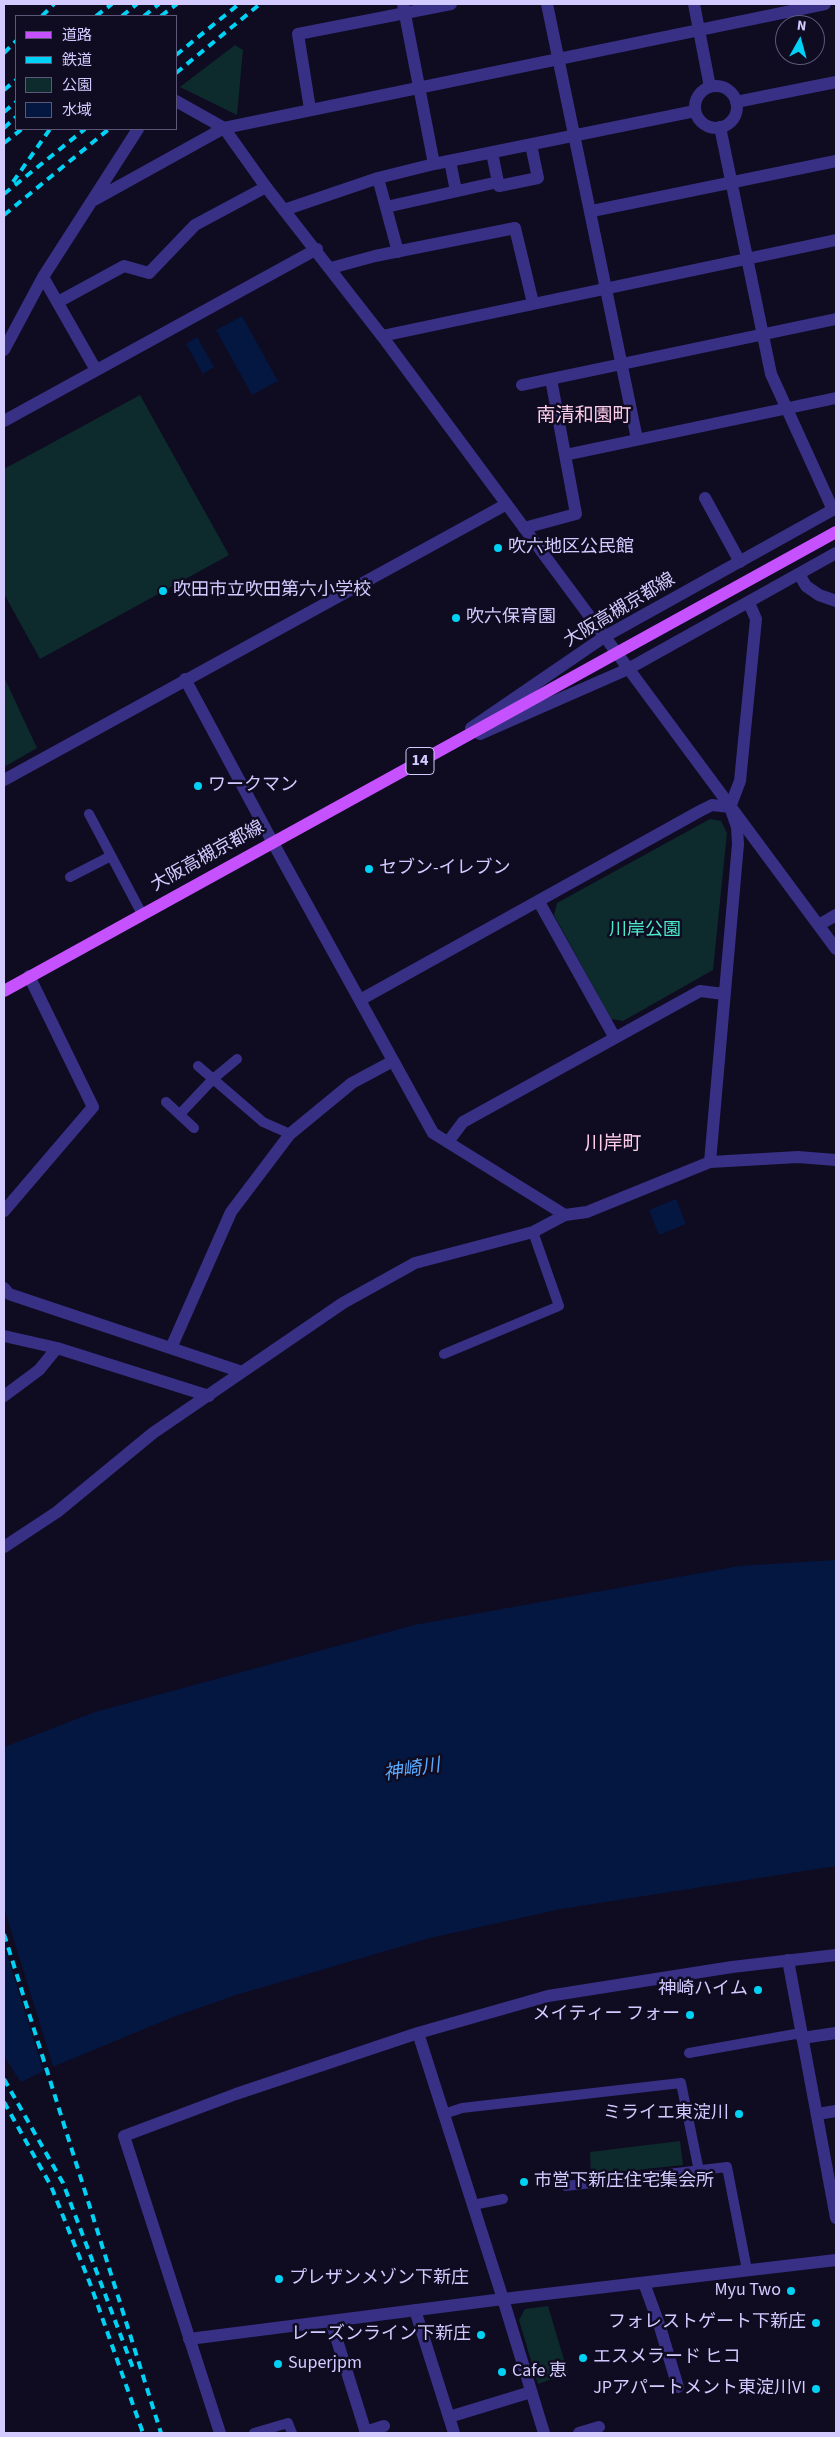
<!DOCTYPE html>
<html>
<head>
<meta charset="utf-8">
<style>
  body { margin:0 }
  #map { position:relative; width:840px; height:2437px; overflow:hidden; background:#0f0b21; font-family:"Source Sans 3","Noto Sans JP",sans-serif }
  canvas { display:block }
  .frame { position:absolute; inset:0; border:5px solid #d3cbff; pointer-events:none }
  .legend { position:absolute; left:15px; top:15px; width:162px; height:115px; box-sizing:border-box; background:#0f0b21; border:1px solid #5d587a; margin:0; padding:6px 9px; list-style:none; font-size:15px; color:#d3cbff }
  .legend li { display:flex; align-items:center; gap:10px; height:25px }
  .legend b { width:25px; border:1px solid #5d587a }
  .north { position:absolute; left:775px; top:15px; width:50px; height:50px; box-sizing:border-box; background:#0f0b21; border:1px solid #5d587a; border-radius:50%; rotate:7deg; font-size:14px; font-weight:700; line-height:20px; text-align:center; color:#d3cbff }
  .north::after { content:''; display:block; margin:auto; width:18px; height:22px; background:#00d2f6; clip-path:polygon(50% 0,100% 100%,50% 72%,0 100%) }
</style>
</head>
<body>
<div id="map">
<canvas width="840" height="2437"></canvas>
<div class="frame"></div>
<ul class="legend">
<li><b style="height:6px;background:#c652ff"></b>道路</li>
<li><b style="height:6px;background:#00d2f6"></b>鉄道</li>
<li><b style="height:14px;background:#0d2b2c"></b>公園</li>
<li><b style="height:14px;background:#041741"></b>水域</li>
</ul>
<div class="north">N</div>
</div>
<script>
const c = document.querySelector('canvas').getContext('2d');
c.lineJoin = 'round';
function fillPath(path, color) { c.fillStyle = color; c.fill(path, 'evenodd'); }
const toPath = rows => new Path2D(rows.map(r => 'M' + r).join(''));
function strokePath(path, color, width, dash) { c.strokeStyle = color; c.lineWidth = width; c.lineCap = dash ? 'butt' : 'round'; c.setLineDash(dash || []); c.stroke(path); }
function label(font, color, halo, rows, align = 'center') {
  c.font = font + ' "Source Sans 3","Noto Sans JP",sans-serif'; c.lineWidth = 5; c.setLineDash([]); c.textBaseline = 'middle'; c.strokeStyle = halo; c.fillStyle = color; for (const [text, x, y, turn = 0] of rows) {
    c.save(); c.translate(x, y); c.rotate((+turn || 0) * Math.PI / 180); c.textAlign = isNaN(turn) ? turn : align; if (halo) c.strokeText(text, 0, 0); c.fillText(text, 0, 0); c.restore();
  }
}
const green = toPath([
  [235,45,243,50,237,115,180,87],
  [140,395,229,555,40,659,4,594,4,469],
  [4,677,37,748,4,767],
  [710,819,721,821,727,833,713,970,623,1021,611,1019,554,915,557,903],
  [680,2141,683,2165,591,2175,590,2152],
  [548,2306,568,2373,538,2384,519,2320,525,2309]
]);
const water = toPath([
  [242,316,278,381,252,395,216,330],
  [197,337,214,367,203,374,186,344],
  [676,1199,686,1224,659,1235,649,1210],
  [836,1560,836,1866,561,1909,430,1938,236,1995,173,2017,50,2068,4,2090,4,1747,95,1712,414,1625,739,1566]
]);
const pier = toPath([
  [4,1908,54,2069,44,2073,4,1945],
  [4,2056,22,2084,4,2093]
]);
const service = toPath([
  [89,814,142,914],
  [70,877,111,856],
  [198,1066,263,1122,290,1134],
  [166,1102,194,1128],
  [180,1114,213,1079,237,1059],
  [444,1354,559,1306,533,1232],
  [689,2053,801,2033],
  [444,2114,462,2108,681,2083,699,2171],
  [566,2186,727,2167,747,2270],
  [473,2205,503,2199],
  [254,2433,288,2423,292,2433]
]);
const minor = toPath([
  [403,4,434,164],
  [547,4,637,439],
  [694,4,710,87],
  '695 107a21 21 0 1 1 42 0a21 21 0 1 1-42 0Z',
  [176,101,224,128],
  [736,102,836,82],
  [310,109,298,34,451,4],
  [720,127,771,374,833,510],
  [450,161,456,191],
  [378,178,398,252],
  [498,182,499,186,538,178,531,145],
  [94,200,224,128,825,4],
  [386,207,498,182,492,153],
  [284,210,378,178,434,164,695,111],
  [592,211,836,161],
  [331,268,375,256,515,228,533,303],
  [43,277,96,370],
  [58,302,124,266,149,273,195,225,266,187],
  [382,336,836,240],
  [4,350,43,277,138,129],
  [522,385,836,319],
  [4,421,317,249],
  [565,455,836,398],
  [705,498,740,562],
  [524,528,576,514,551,379],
  [799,574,806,586,819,595,836,601],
  [185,679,272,841],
  [471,728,604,637,836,508],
  [480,734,628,669,836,553],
  [4,780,505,505],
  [539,902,615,1038],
  [819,925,836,915],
  [360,1000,700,811,712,805,730,807],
  [448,1142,463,1122,700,991,724,994],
  [710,1162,738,844,737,827,730,807,740,781,756,619,749,603],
  [4,1211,93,1107,29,976],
  [4,1288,9,1294,242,1372],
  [4,1336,57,1348,209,1396],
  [171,1348,231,1212,290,1134,352,1083,393,1061],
  [4,1396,39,1370,57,1348],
  [4,1547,57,1512,153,1433,343,1303,415,1263,533,1232,565,1215],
  [836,1955,732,1967,548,1996,418,2033,503,2299,836,2260],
  [802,2038,836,2033],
  [817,2114,836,2111],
  [644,2283,660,2327,678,2387],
  [415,2310,454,2433],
  [331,2321,366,2433],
  [449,2417,531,2392],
  [365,2432,384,2426],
  [220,2433,124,2136,236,2094,418,2033],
  [579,2433,599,2427]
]);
const tertiary = toPath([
  [224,128,266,187,382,336,836,949],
  [272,841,433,1133,565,1215,587,1212,710,1162,798,1157,836,1160],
  [788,1960,836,2218],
  [189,2339,503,2299,544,2433]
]);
const primary = toPath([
  [4,991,836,532]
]);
const rail = toPath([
  [42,16,54,4],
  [96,16,112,4],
  [122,16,137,4],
  [144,16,159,4],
  [161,16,177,4],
  [4,53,16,41],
  [176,55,239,4],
  [176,73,260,4],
  [4,90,16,80],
  [4,112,16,102],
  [4,128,16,117],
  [4,143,22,129],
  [13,182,50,129],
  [4,194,85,129],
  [4,215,109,129],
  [4,1934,161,2433],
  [4,2079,63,2183,133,2368],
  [4,2102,51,2186,91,2286,143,2433]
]);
const markers = [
  [498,548,5,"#00d2f6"],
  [163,591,5,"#00d2f6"],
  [456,618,5,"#00d2f6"],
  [198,786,5,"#00d2f6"],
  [369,869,5,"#00d2f6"],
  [758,1990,5,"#00d2f6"],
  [690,2015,5,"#00d2f6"],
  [739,2114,5,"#00d2f6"],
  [524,2182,5,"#00d2f6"],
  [279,2279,5,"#00d2f6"],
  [791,2291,5,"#00d2f6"],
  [816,2323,5,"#00d2f6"],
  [481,2335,5,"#00d2f6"],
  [583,2358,5,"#00d2f6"],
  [278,2364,5,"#00d2f6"],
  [502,2372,5,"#00d2f6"],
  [816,2389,5,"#00d2f6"]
];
const shields = [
  [420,761,28]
];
const shieldNames = [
  ["14",420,761]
];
const poiNames = [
  ["吹六地区公民館",508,548],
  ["吹田市立吹田第六小学校",173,591],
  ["吹六保育園",466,618],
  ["ワークマン",208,786],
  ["セブン-イレブン",379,869],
  ["神崎ハイム",748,1990,"right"],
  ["メイティー フォー",680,2015,"right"],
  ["ミライエ東淀川",729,2114,"right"],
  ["市営下新庄住宅集会所",534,2182],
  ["プレザンメゾン下新庄",289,2279],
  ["Myu Two",781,2291,"right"],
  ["フォレストゲート下新庄",806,2323,"right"],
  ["レーズンライン下新庄",471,2335,"right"],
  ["エスメラード ヒコ",593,2358],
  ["Superjpm",288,2364],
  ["Cafe 恵",512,2372],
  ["JPアパートメント東淀川VI",806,2389,"right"]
];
const streetNames = [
  ["大阪高槻京都線",620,611,-31],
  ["大阪高槻京都線",208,857,-29]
];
const parkNames = [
  ["川岸公園",645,931]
];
const neighbourhoodNames = [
  ["南清和園町",584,417],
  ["川岸町",613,1145]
];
const waterNames = [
  ["神崎川",412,1771,-9]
];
fillPath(green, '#0d2b2c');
fillPath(water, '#041741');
fillPath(pier, '#0f0b21');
strokePath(service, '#373085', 10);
strokePath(minor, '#373085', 12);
strokePath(tertiary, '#373085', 12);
strokePath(primary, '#c652ff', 12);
strokePath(rail, '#00d2f6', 4, [8, 6]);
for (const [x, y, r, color] of markers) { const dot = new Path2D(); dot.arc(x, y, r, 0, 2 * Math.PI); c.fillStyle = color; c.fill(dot); strokePath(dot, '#0f0b21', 2); }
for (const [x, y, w] of shields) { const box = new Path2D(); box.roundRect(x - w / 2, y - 13.5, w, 27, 4); c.fillStyle = '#0f0b21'; c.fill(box); strokePath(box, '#d3cbff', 1); }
label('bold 16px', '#d3cbff', null, shieldNames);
label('18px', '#d3cbff', '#0f0b21', poiNames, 'left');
label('18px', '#d3cbff', '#0f0b21', streetNames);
label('18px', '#4aebca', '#0f0b21', parkNames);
label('19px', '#ffcdea', '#0f0b21', neighbourhoodNames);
label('italic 19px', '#59aaff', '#0f0b21', waterNames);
</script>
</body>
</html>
